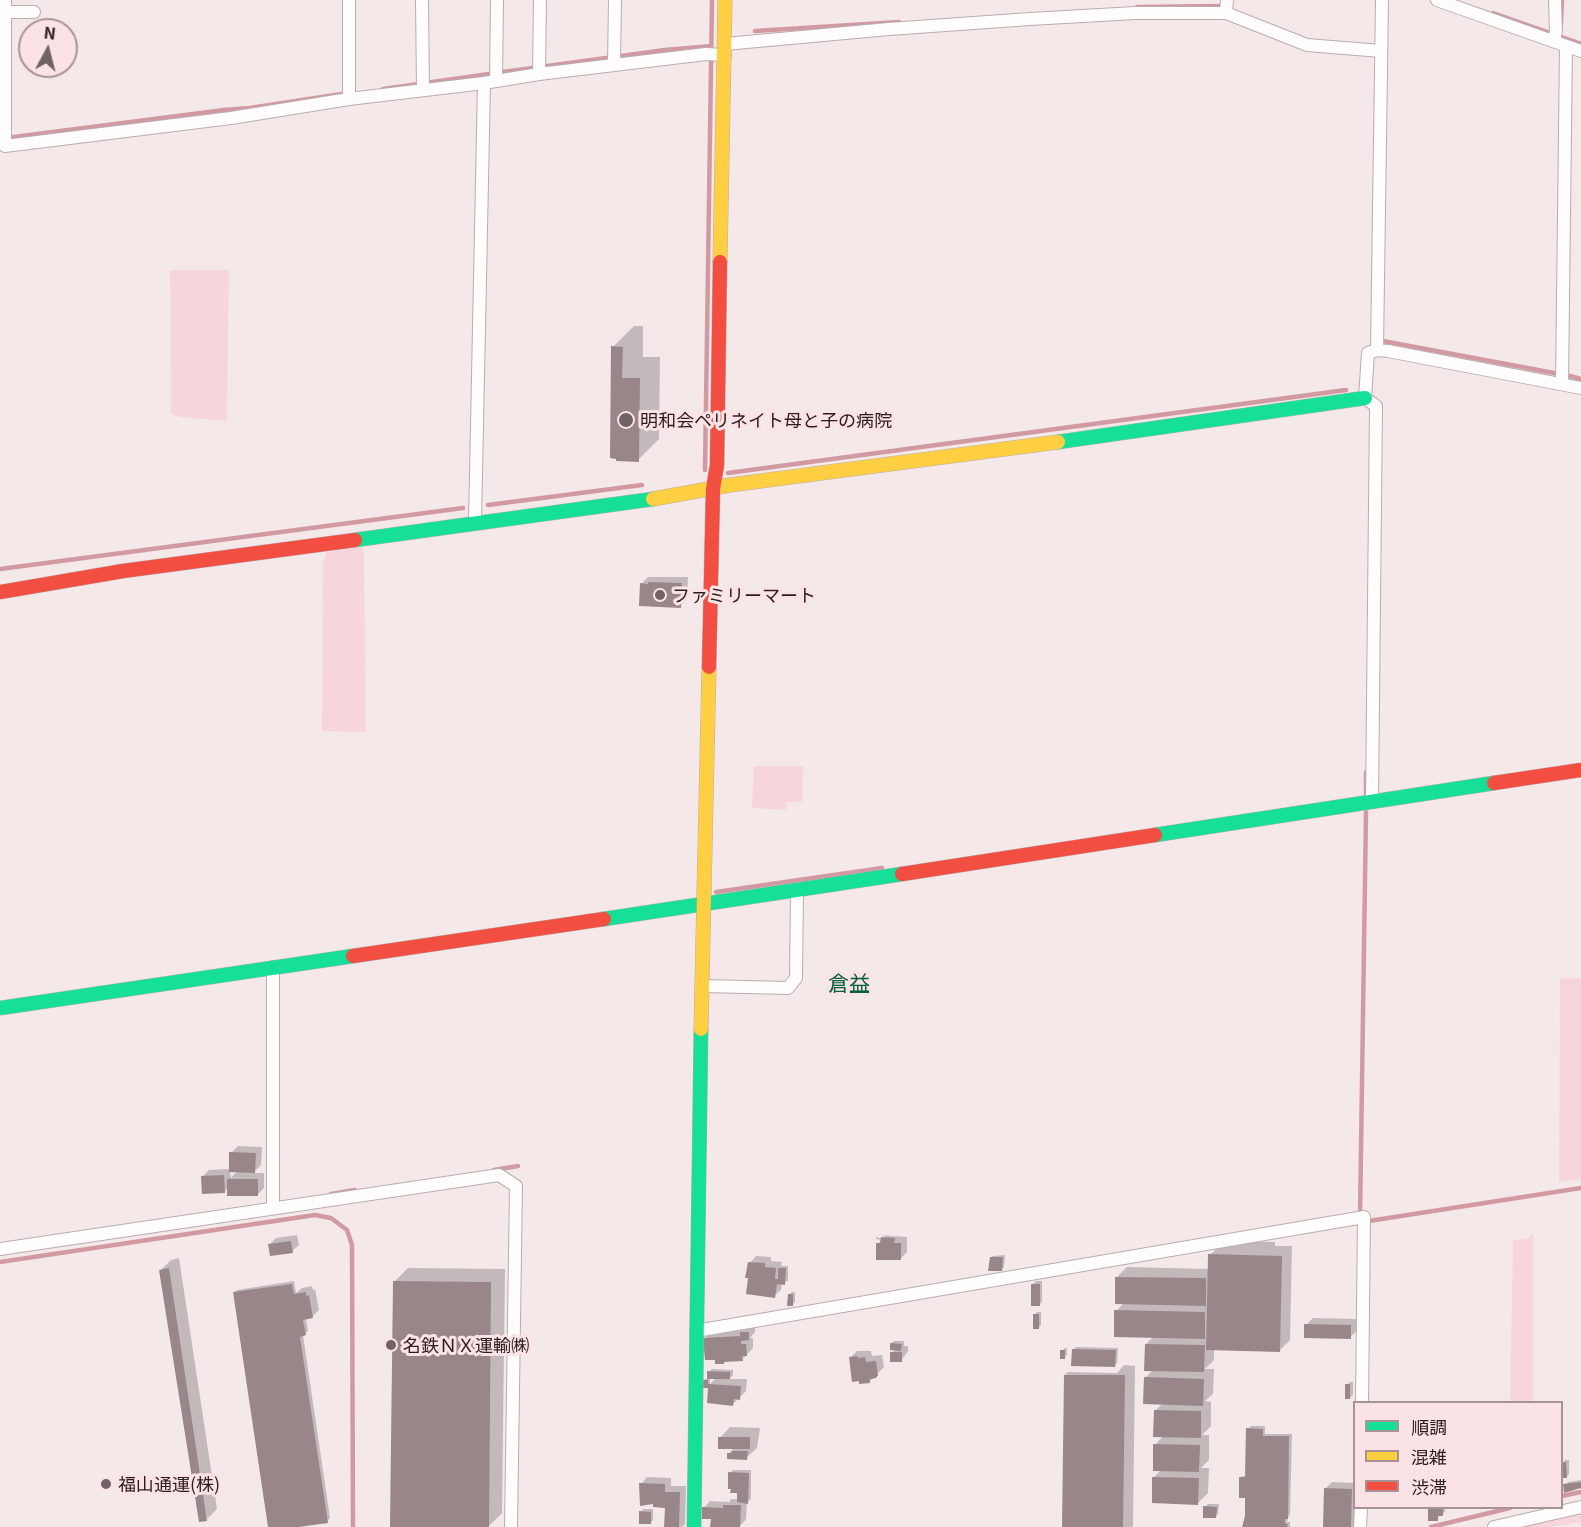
<!DOCTYPE html>
<html>
<head>
<meta charset="utf-8">
<style>
  body { margin:0 }
  #map { position:relative; width:1581px; height:1527px; overflow:hidden; background:#f5e8e9; font-family:Georgia,"Noto Sans JP",serif }
  canvas { display:block }
  .legend { position:absolute; left:1353px; top:1401px; width:210px; height:108px; box-sizing:border-box; background:#fbe2e5; border:2px solid #a79395; margin:0; padding:8px 10px; list-style:none; font-size:18px; color:#2a1c1e }
  .legend li { display:flex; align-items:center; gap:12px; height:30px }
  .legend b { width:30px; border:2px solid #a79395 }
  .north { position:absolute; left:18px; top:18px; width:60px; height:60px; box-sizing:border-box; background:#fbe2e5; border:2px solid #a79395; border-radius:50%; rotate:7deg; font-size:16px; font-weight:700; line-height:24px; text-align:center; color:#2a1c1e }
  .north::after { content:''; display:block; margin:auto; width:21px; height:27px; background:#716365; clip-path:polygon(50% 0,100% 100%,50% 72%,0 100%) }
</style>
</head>
<body>
<div id="map">
<canvas width="1581" height="1527"></canvas>
<ul class="legend">
<li><b style="height:8px;background:#16e098"></b>順調</li>
<li><b style="height:8px;background:#ffcf43"></b>混雑</li>
<li><b style="height:8px;background:#f24e42"></b>渋滞</li>
</ul>
<div class="north">N</div>
</div>
<script>
const c = document.querySelector('canvas').getContext('2d');
c.lineJoin = 'round';
function fillPath(path, color) { c.fillStyle = color; c.fill(path, 'evenodd'); }
const toPath = rows => new Path2D(rows.map(r => 'M' + r).join(''));
function strokePath(path, color, width, dash) { c.strokeStyle = color; c.lineWidth = width; c.lineCap = dash ? 'butt' : 'round'; c.setLineDash(dash || []); c.stroke(path); }
function label(font, color, halo, rows, align = 'center') {
  c.font = font + ' Georgia,"Noto Sans JP",serif'; c.lineWidth = 6; c.setLineDash([]); c.textBaseline = 'middle'; c.strokeStyle = halo; c.fillStyle = color; for (const [text, x, y, turn = 0] of rows) {
    c.save(); c.translate(x, y); c.rotate((+turn || 0) * Math.PI / 180); c.textAlign = isNaN(turn) ? turn : align; if (halo) c.strokeText(text, 0, 0); c.fillText(text, 0, 0); c.restore();
  }
}
const green = toPath([
  [170,270,229,270,227,421,180,417,171,414],
  [362,547,364,555,366,732,322,731,323,560,325,559,326,552],
  [754,766,803,766,802,802,786,802,786,810,752,808],
  [1560,978,1581,978,1581,1179,1559,1182],
  [1533,1233,1533,1402,1510,1402,1513,1240,1527,1239],
  [1581,1512,1581,1522,1551,1527,1514,1527]
]);
const shadow = toPath([
  [634,326,643,326,643,357,660,357,659,439,638,460,613,347],
  [648,577,688,577,687,599,680,606,641,584],
  [238,1146,262,1147,261,1165,253,1173,264,1173,264,1188,257,1195,229,1187,224,1192,203,1176,209,1170,230,1169,231,1153],
  [230,1171,237,1171,231,1178],
  [297,1235,299,1245,292,1251,269,1245,276,1238],
  [878,1235,907,1237,907,1252,900,1259,878,1244,881,1240,876,1239,876,1237,882,1239,885,1236],
  [1224,1241,1275,1242,1275,1246,1292,1246,1290,1340,1279,1351,1214,1349,1214,1360,1205,1369,1214,1369,1213,1394,1205,1401,1211,1402,1211,1426,1202,1435,1209,1435,1209,1460,1201,1468,1209,1468,1208,1493,1198,1503,1154,1477,1161,1470,1155,1445,1163,1436,1155,1411,1163,1403,1145,1378,1153,1370,1146,1344,1154,1336,1116,1311,1124,1303,1117,1277,1127,1267,1209,1269,1210,1255],
  [1005,1255,1004,1267,1001,1270,989,1269,990,1258,993,1256],
  [756,1256,771,1257,771,1261,782,1262,781,1266,788,1266,788,1281,782,1283,781,1290,774,1296,750,1263],
  [179,1258,217,1509,207,1519,161,1270,171,1260],
  [408,1268,505,1269,502,1513,488,1527,409,1527,394,1282],
  [294,1281,296,1293,302,1288,312,1286,313,1290,315,1289,319,1310,312,1317,306,1318,308,1331,303,1335,330,1518,327,1521,297,1527,266,1527,269,1527,234,1293,237,1290],
  [1036,1281,1042,1281,1042,1302,1039,1305,1033,1284],
  [792,1292,795,1292,795,1302,792,1305,789,1295],
  [1037,1312,1041,1312,1041,1325,1038,1328,1034,1315],
  [1313,1318,1357,1319,1357,1331,1350,1337,1306,1325],
  [748,1326,755,1326,755,1332,750,1338,753,1338,753,1348,742,1360,727,1360,724,1363,705,1338,711,1332,745,1330],
  [894,1341,904,1341,904,1346,908,1346,908,1351,901,1361,892,1353,895,1349,891,1344],
  [1076,1347,1118,1348,1117,1363,1115,1366,1073,1350],
  [1065,1348,1067,1348,1067,1355,1064,1357,1062,1351],
  [857,1351,871,1351,872,1356,882,1355,884,1367,869,1382,850,1358],
  [1124,1365,1135,1366,1133,1527,1064,1527,1065,1375,1068,1372,1117,1373],
  [712,1369,733,1370,733,1375,729,1379,747,1379,746,1391,733,1404,710,1384,707,1387,703,1380,709,1378,709,1372],
  [710,1377,717,1377,710,1384],
  [1350,1382,1353,1382,1353,1395,1350,1398,1347,1385],
  [1251,1426,1265,1426,1265,1434,1292,1434,1290,1514,1288,1517,1287,1522,1290,1522,1290,1527,1244,1527,1247,1497,1241,1477,1247,1475,1248,1429],
  [730,1427,760,1428,757,1448,746,1458,729,1453,734,1448,720,1438],
  [1565,1460,1569,1460,1569,1474,1566,1477,1563,1463],
  [733,1470,751,1470,751,1499,747,1502,746,1519,740,1526,713,1518,704,1508,710,1501,729,1502,731,1499,738,1499,739,1491,730,1473],
  [647,1477,671,1478,671,1486,686,1486,685,1524,682,1527,666,1527,666,1506,641,1484],
  [1581,1480,1581,1487,1565,1485,1568,1482],
  [1332,1482,1354,1483,1357,1527,1325,1527,1325,1489],
  [1208,1504,1219,1504,1218,1514,1215,1517,1205,1507],
  [1430,1508,1445,1508,1445,1512,1440,1515,1437,1519,1430,1519],
  [643,1509,653,1509,653,1520,650,1523,641,1512]
]);
const stream = toPath([
  [1137,7,1221,6],
  [1493,13,1581,44],
  [1561,24,1562,0],
  [755,31,899,22],
  [503,72,665,50,711,46],
  [383,89,489,74],
  [6,138,224,110,250,108,348,93],
  [1383,341,1554,373],
  [1570,376,1581,379],
  [705,470,712,0],
  [728,473,1346,390],
  [488,505,642,485],
  [0,569,463,508],
  [1366,797,1366,772],
  [716,892,882,868],
  [494,1170,518,1166],
  [331,1194,355,1190],
  [1360,1217,1366,812],
  [1369,1221,1581,1188],
  [0,1262,315,1215,331,1218,347,1230,352,1245,353,1527],
  [1562,1496,1581,1492],
  [1431,1527,1510,1508]
]);
const building = toPath([
  [611,346,623,347,622,378,640,378,639,462,616,461,616,459,610,458],
  [648,582,682,583,681,608,639,606,640,583,648,584],
  [229,1152,256,1153,255,1173,229,1172],
  [224,1175,225,1193,202,1194,201,1176],
  [227,1179,258,1179,258,1196,227,1196],
  [881,1237,895,1238,894,1243,901,1243,901,1260,876,1260,876,1243,880,1243],
  [291,1241,293,1253,270,1256,268,1244],
  [1208,1254,1282,1256,1280,1352,1206,1350],
  [990,1257,1003,1257,1002,1271,988,1271],
  [748,1262,765,1263,765,1267,776,1268,775,1279,778,1279,778,1268,786,1268,785,1285,777,1284,775,1298,746,1294,748,1278,745,1278],
  [169,1268,207,1521,199,1522,159,1270],
  [1115,1277,1206,1278,1206,1306,1115,1304],
  [393,1281,491,1282,489,1527,390,1527],
  [292,1284,294,1294,306,1292,306,1296,309,1295,313,1318,303,1320,306,1335,300,1337,328,1523,299,1527,268,1527,233,1292],
  [1031,1284,1040,1284,1040,1306,1031,1306],
  [788,1294,793,1294,793,1306,787,1306],
  [1114,1310,1205,1312,1205,1339,1114,1337],
  [1033,1314,1039,1314,1039,1329,1033,1329],
  [1304,1324,1351,1325,1351,1339,1304,1338],
  [740,1332,749,1332,749,1340,741,1341,741,1344,746,1344,747,1356,742,1356,743,1361,724,1362,724,1364,715,1364,715,1360,705,1360,703,1338,740,1336],
  [890,1343,902,1344,901,1351,890,1350],
  [1145,1344,1205,1345,1204,1372,1144,1371],
  [1072,1349,1116,1350,1115,1367,1071,1366],
  [1060,1350,1065,1350,1065,1359,1060,1359],
  [890,1352,902,1352,902,1362,890,1362],
  [858,1356,858,1358,865,1357,866,1362,876,1361,878,1375,876,1378,870,1379,870,1383,859,1384,859,1381,852,1382,849,1357],
  [707,1371,730,1372,730,1379,707,1379],
  [1064,1375,1125,1375,1123,1527,1062,1527],
  [1144,1377,1204,1379,1203,1406,1143,1404],
  [701,1380,708,1380,708,1384,741,1386,740,1400,734,1399,733,1406,707,1403,708,1388,701,1388],
  [1345,1384,1350,1384,1350,1399,1345,1399],
  [1154,1410,1201,1411,1201,1438,1153,1437],
  [1246,1428,1263,1429,1263,1436,1289,1436,1288,1519,1285,1519,1285,1524,1288,1524,1287,1527,1242,1527,1245,1516,1245,1498,1239,1498,1239,1477,1245,1477],
  [718,1437,750,1437,750,1449,718,1449],
  [1153,1444,1200,1445,1199,1472,1153,1471],
  [732,1451,748,1451,747,1460,727,1459,727,1453,732,1453],
  [1562,1462,1566,1462,1567,1478,1562,1478],
  [728,1472,749,1473,748,1504,737,1502,737,1493,730,1493,731,1489,728,1489],
  [1152,1477,1199,1478,1198,1505,1152,1503],
  [1581,1482,1581,1488,1564,1493,1563,1484],
  [639,1483,665,1484,665,1492,680,1492,679,1527,664,1527,665,1508,653,1507,653,1504,640,1506],
  [1324,1488,1352,1489,1351,1527,1323,1527],
  [723,1505,741,1505,740,1527,710,1527,711,1519,702,1519,702,1507,723,1508],
  [1203,1506,1217,1507,1216,1518,1203,1518],
  [1428,1508,1443,1508,1443,1516,1438,1516,1438,1521,1428,1521],
  [639,1511,651,1512,651,1524,639,1524]
]);
const street = toPath([
  [5,0,5,12,34,12],
  [349,0,349,99],
  [422,0,423,90],
  [1437,0,1581,51],
  [5,12,5,146,231,118,349,99,484,83,539,74,706,54,725,55],
  [1226,13,1227,0],
  [1554,41,1556,31,1555,0],
  [725,44,889,29,1030,19,1135,13,1226,13,1307,45,1381,51],
  [614,64,615,0],
  [539,74,540,0],
  [496,81,497,0],
  [1377,350,1382,0],
  [1562,384,1566,46],
  [475,523,484,83],
  [1372,801,1376,406,1365,398,1368,353,1377,350,1388,351,1581,388],
  [273,967,273,1208],
  [703,986,788,988,796,978,797,890],
  [0,1249,499,1175,516,1186,511,1527],
  [696,1331,1364,1217,1362,1402],
  [1360,1527,1361,1508],
  [1494,1527,1581,1507]
]);
const fast = toPath([
  [1058,442,1365,398],
  [355,540,653,499],
  [1155,835,1494,783],
  [604,919,902,874],
  [0,1008,353,956],
  [694,1527,701,1029]
]);
const slow = toPath([
  [720,262,725,0],
  [653,499,730,485,1058,442],
  [701,1029,709,667]
]);
const jam = toPath([
  [0,592,123,571,355,540],
  [709,667,713,489,717,465,720,262],
  [1494,783,1581,770],
  [902,874,1155,835],
  [353,956,604,919]
]);
const markers = [
  [626,420,8,"#716365"],
  [660,595,6,"#716365"],
  [391,1345,6,"#716365"],
  [106,1484,6,"#716365"]
];
const poiNames = [
  ["明和会ペリネイト母と子の病院",640,420],
  ["ファミリーマート",672,595],
  ["名鉄ＮＸ運輸㈱",403,1345],
  ["福山通運(株)",118,1484]
];
const quarterNames = [
  ["倉益",849,983]
];
fillPath(green, '#f7d6db');
fillPath(shadow, '#0003');
strokePath(stream, '#d19aa3', 4.5);
fillPath(building, '#988689');
strokePath(street, '#b9adae', 14);
strokePath(fast, '#b9adae', 15);
strokePath(slow, '#b9adae', 15);
strokePath(jam, '#b9adae', 15);
strokePath(street, '#fefcfc', 12);
strokePath(fast, '#16e098', 14);
strokePath(slow, '#ffcf43', 14);
strokePath(jam, '#f24e42', 14);
for (const [x, y, r, color] of markers) { const dot = new Path2D(); dot.arc(x, y, r, 0, 2 * Math.PI); c.fillStyle = color; c.fill(dot); strokePath(dot, '#fbe2e5', 2); }
label('18px', '#2a1c1e', '#fbe2e5', poiNames, 'left');
label('21px', '#03623d', '#fbe2e5', quarterNames);
</script>
</body>
</html>
